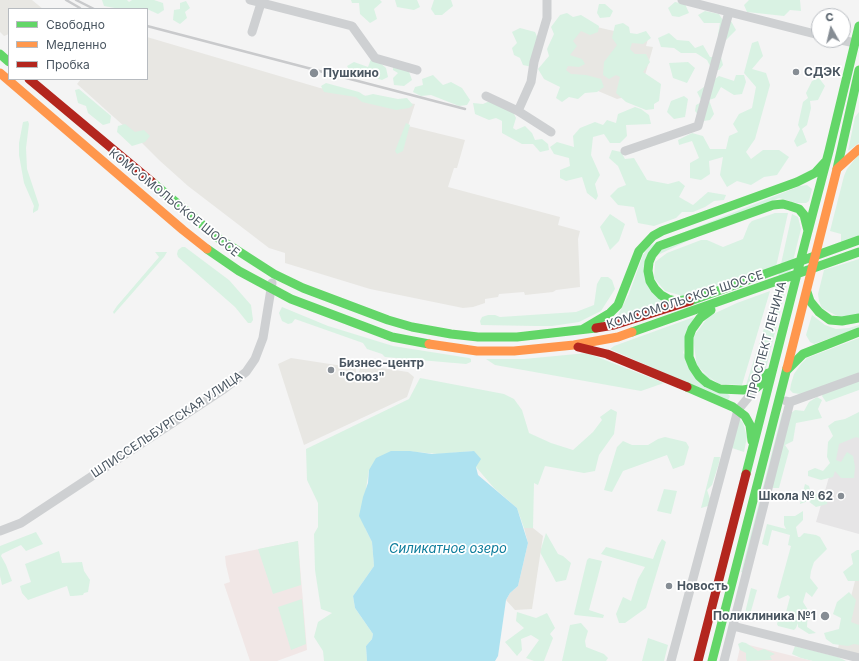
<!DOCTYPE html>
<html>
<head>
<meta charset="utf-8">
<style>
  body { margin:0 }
  #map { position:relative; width:859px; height:661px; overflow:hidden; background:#f4f4f4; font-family:Inter,sans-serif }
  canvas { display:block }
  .legend { position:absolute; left:8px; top:8px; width:140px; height:72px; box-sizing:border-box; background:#fff; border:1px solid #b7bbc0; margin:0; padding:5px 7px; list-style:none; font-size:12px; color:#4a5661 }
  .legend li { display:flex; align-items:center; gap:8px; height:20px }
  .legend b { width:20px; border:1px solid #b7bbc0 }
  .north { position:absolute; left:811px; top:8px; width:40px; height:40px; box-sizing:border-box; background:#fff; border:1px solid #b7bbc0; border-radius:50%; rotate:352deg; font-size:11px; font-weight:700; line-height:16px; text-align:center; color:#4a5661 }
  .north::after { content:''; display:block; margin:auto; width:14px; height:18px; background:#868d94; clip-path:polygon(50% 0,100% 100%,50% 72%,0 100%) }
</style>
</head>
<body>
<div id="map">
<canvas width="859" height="661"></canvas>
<ul class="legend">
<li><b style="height:5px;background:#63d668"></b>Свободно</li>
<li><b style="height:5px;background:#ff974d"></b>Медленно</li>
<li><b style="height:5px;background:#b3261e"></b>Пробка</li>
</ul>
<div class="north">С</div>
</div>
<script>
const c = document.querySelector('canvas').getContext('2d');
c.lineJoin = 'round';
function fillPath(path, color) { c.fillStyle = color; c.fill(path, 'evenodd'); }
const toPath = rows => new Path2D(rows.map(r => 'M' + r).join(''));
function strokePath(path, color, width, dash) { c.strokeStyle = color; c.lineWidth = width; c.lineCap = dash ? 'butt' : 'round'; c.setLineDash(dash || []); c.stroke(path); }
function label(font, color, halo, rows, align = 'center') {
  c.font = font + ' Inter,sans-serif'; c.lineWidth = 3.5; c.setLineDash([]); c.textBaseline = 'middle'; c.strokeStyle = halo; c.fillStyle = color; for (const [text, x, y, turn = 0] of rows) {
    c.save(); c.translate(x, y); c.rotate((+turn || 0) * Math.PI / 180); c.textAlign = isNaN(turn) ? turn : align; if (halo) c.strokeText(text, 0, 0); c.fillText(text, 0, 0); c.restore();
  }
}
const commercial = toPath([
  [0,0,32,0,43,9,9,9,9,34,4,36,0,32],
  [567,20,648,39,646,46,653,47,640,93,617,99,546,69],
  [147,37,320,88,415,104,408,126,465,140,457,168,454,168,448,187,560,217,558,225,580,231,578,239,580,287,556,290,553,292,525,295,524,292,499,294,498,297,485,299,485,303,473,307,463,308,370,289,285,263,285,253,269,248,188,186,159,160,135,136,77,84,81,79,147,79],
  [291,358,356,368,356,373,359,372,361,365,408,372,414,377,407,397,304,445,278,364],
  [859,565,859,654,838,648]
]);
const education = toPath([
  [859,433,859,534,816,522,831,470,837,439]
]);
const medical = toPath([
  [298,541,307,650,277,661,250,661,224,584,230,582,226,565,225,556],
  [741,643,813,661,737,661]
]);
const green = toPath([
  [102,0,127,0,129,2,132,0,154,0,163,3,164,10,158,14,147,9,120,9,104,6],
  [351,0,380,0,382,2,374,9,377,19,370,23,360,14,359,3,352,3],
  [395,0,417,0,420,7,414,10,397,7],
  [434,0,451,0,453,6,442,15,435,15,431,9],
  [749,0,800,0,801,11,790,10,784,16,747,12,744,5],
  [186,1,190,8,185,12,187,18,180,24,173,20,174,10,180,9,180,3],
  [675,2,685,4,689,13,679,17,672,16,668,8],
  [599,4,605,4,613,11,610,17,600,18,597,13],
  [705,11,719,14,724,22,731,21,736,30,726,40,718,35,720,23,704,23,698,15],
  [567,13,573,17,581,15,599,26,598,32,590,35,581,31,573,41,577,46,570,55,582,59,585,64,579,67,568,66,566,70,571,74,586,75,601,79,604,87,597,92,585,93,578,99,569,97,562,102,556,98,560,87,544,79,538,69,549,56,547,49,554,34,551,27,560,15],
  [623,23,629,27,630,33,637,34,646,31,651,38,643,44,632,43,630,49,635,54,646,54,650,62,643,72,661,84,659,101,654,104,654,109,646,110,626,102,616,93,620,77,616,75,609,79,603,75,604,62,617,45,612,38,615,25],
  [520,28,535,32,539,41,532,67,523,65,520,58,514,55,512,48,517,43,512,32],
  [669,33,677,40,689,41,695,48,703,45,710,57,721,57,723,65,719,70,712,70,707,60,696,53,681,53,674,48,661,47,658,38],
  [758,41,763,56,752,69,766,73,770,85,755,139,746,152,751,159,763,150,779,150,789,157,777,175,764,177,751,185,737,181,727,187,720,175,723,157,709,161,710,174,701,180,690,178,690,163,699,158,692,141,679,145,678,140,692,133,703,136,710,149,726,149,729,136,738,132,733,124,739,114,752,108,756,87,744,73,752,43],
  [371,59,378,61,386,68,388,77,382,80,366,75,351,73,347,66,354,62,368,67],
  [688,62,695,68,687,83,673,78,669,63],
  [393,64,408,69,412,80,404,86,394,85,393,78,398,73,393,70],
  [433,75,443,85,451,82,462,88,470,100,467,105,459,106,431,95,421,96,413,92,415,87,423,85,422,79],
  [736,75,744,75,746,82,742,94,734,95,721,87,715,98,709,100,714,114,710,120,703,121,695,111,696,105,702,102,697,92,719,76,734,81],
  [819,78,825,86,818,100,810,101,811,108,807,125,802,129,807,142,797,147,794,141,800,129,798,125,803,102,808,98,806,93,812,81],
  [326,83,359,92,365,96,373,94,398,99,407,98,413,105,409,108,396,110,362,102,356,97,324,92,321,86],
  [79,89,111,116,110,123,103,125,88,113,86,106,78,103,75,90],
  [684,96,688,99,685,117,674,119,667,112,671,101],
  [492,100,510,106,516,118,513,128,516,130,525,126,532,133,535,140,542,139,548,144,549,150,540,152,533,144,522,144,502,133,502,121,496,118,489,120,475,114,473,103,483,104],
  [635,107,641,109,649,115,651,124,626,125,627,136,620,143,610,143,604,134,593,137,591,155,600,175,595,184,598,196,596,200,587,193,582,177,566,181,560,178,560,170,570,166,569,158,554,154,550,147,557,142,574,147,573,136,580,128,595,122,603,125,607,120,616,123,618,114],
  [859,112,859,143,848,151,855,117],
  [28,121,29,124,26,148,27,169,39,205,38,210,33,213,33,210,34,206,24,183,19,155,19,143,23,122],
  [406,123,410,125,403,151,397,154,395,151],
  [125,124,135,132,144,130,150,136,145,142,132,146,117,132,118,126],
  [612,150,621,152,625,159,634,158,647,180,668,184,679,181,685,186,679,197,693,205,708,192,726,195,724,200,714,201,705,207,693,212,682,212,676,218,654,226,638,223,634,207,618,205,610,196,618,188,626,185,618,166,609,158],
  [859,154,859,236,841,243,841,234,830,231,844,176,847,169],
  [807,185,812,189,809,201,806,203,797,203,779,198,645,261,666,304,620,318,618,315,629,294,643,255,649,246,800,186],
  [775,213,788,213,776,267,683,296,665,291,654,278,655,262,667,253,701,240,707,240,723,247,743,239,749,224,752,221],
  [610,214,625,224,619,241,610,250,600,227],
  [792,214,798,217,801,229,765,372,762,378,746,385,773,300],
  [182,247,185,247,229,280,251,305,253,320,251,323,248,323,235,307,178,257,177,254,178,250],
  [155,252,167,252,164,257,114,314,113,312,117,306,159,257],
  [859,259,859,315,845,320,822,308,819,301,818,294,824,270],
  [601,277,608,277,612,280,615,289,601,311,579,322,552,326,536,326,481,325,480,321,482,317,488,315,495,315,500,317,576,312,594,305,597,284],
  [770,291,742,385,719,384,697,368,693,337,709,316,737,303],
  [282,307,328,326,393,346,469,358,471,359,471,362,466,364,385,357,382,354,367,349,363,343,295,319,292,323,288,324,282,321,279,313],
  [812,315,825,325,836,329,849,328,859,325,859,328,814,344,810,342,806,335],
  [694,317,683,353,730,396,728,401,610,349,614,346],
  [859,338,859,390,826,402,822,396,825,389,800,394,793,393,790,390,791,384,794,374,801,364,807,358],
  [587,353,664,383,641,391,495,365,486,359,524,359],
  [420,378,504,394,514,399,522,410,529,433,551,443,573,450,593,432,602,420,600,417,611,409,617,412,614,434,599,455,595,471,584,473,545,466,538,485,534,483,533,528,524,528,517,508,494,488,476,467,474,451,438,454,405,451,369,470,366,489,365,528,372,542,374,566,353,596,355,608,373,634,372,639,366,646,367,661,324,661,323,651,314,637,318,622,332,613,321,609,315,570,314,534,318,527,318,503,307,480,306,449,409,399],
  [817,397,822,400,818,409,822,418,796,423,793,441,785,445,789,451,779,488,773,488,770,472,744,573,741,572,782,413,784,413,784,418,795,410,804,411,809,402],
  [859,412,859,438,856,437,839,444,836,460,841,462,847,452,853,456,855,467,854,478,841,478,835,471,833,477,821,480,808,476,808,471,815,468,823,471,830,463,827,457,828,442,833,436,828,426,835,421,845,419],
  [739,418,743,423,747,437,744,452,732,448],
  [665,437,686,442,689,447,684,465,673,469,667,455,623,471,612,492,604,490,617,447,623,441,632,445,648,445,658,439],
  [714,457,720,457,719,463,712,485,707,490,710,499,708,506,701,508],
  [805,484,809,486,812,497,821,491,828,496,827,504,816,507,808,501,800,504],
  [664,489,677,491,671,514,657,511],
  [803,511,803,520,796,527,798,537,800,537,804,533,816,535,820,537,827,549,814,562,811,571,810,578,818,588,812,597,806,592,803,602,808,610,807,627,816,633,809,634,798,627,798,623,796,628,794,630,778,626,777,624,779,617,785,616,790,597,788,595,779,599,777,597,791,546,788,545,790,535,772,530,768,546,762,544,767,524,786,529,784,525,784,516,795,516],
  [36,532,43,544,26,551,21,545,2,554,1,556,6,565,12,581,2,585,0,576,0,546],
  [546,533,558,554,563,556,571,563,566,580,556,582,540,552],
  [662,539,666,542,646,608,625,623,619,623,616,614,623,597,631,601,638,579,645,567,601,554,606,547,653,559,658,546],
  [298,541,301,585,273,594,258,549],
  [857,550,859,550,859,581,848,581,843,572,853,564,851,554],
  [59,551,62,563,82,562,84,571,90,580,88,592,84,593,83,595,73,596,70,596,67,586,28,600,22,593,20,586,31,582,25,564],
  [589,558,602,561,589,610,604,615,603,618,575,615,574,614,587,560],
  [751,588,757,590,749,618,744,617],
  [849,592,856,600,851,622,859,625,859,645,854,644,848,646,833,644,826,639,824,633,839,629,841,618,833,614,837,602],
  [302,599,306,644,291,650,278,607],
  [517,612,536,618,547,613,555,628,550,634,553,638,544,661,534,661,526,658,539,640,531,635,521,639,522,650,517,656,505,642,524,628,516,621],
  [581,623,588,631,585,641,586,647,604,654,608,658,606,661,562,661,570,625],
  [648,638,668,645,664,661,642,661],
  [742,642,746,643,758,651,764,649,775,654,770,656,772,660,747,661,746,659,746,653,740,650,738,644],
  [795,646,838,657,846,661,813,661,801,658,792,654]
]);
const sand = toPath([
  [524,528,533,528,543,536,532,609,515,610,506,600,510,593,518,586,528,543]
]);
const water = toPath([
  [391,451,410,451,432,454,474,451,481,459,476,467,478,475,517,508,528,543,518,586,510,593,506,600,498,656,495,661,367,661,366,646,372,639,373,634,355,608,353,596,374,566,372,542,359,516,363,497,368,483,369,470,376,458]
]);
const street = toPath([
  [250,0,352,26,375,58,417,70],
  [682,0,819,35],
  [252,32,262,0],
  [841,40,855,43],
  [486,96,518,111,551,132],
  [518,111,531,82,534,62,547,18,547,0],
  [625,151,698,126,729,12],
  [786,401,790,402,859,377],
  [0,531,21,523,224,389,246,372,255,359,263,338,272,283],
  [733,626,859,658],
  [671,661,738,410,756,388],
  [724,661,790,402]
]);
const fast = toPath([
  [0,54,9,62],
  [837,169,859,70],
  [152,182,218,238,274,274,303,288,388,320,412,327,451,334,478,337,517,337,596,328],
  [808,231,829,151,859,26],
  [207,249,239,271,291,299,392,337,429,344],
  [807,292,810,301,814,306,819,312,830,320,842,321,859,318],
  [684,300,676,301,668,299,661,295,655,289,650,281,648,271,649,262,652,255,659,246,773,205,783,204,790,206,799,209,804,215,808,231,746,474],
  [690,301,859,240],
  [711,310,700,318,692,329,689,337,689,357,693,367,699,376,707,383,720,389,743,390,756,388,762,383,768,373],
  [583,329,610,313,618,305,639,251,653,236,662,231,797,182,815,173,826,161],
  [632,332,859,252],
  [787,370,803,354,859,332],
  [687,387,733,407,745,416,750,425,752,441],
  [712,661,787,368]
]);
const slow = toPath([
  [0,73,183,230,207,249],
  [429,344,477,351,514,351,574,345,618,337,632,332],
  [787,368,837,169,859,149]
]);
const jam = toPath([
  [29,79,152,182],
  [596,328,614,325,690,301],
  [578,347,607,354,687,387],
  [698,661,746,474]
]);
const rail = toPath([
  [66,0,80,8],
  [76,0,94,9],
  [147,26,465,109]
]);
const markers = [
  [796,72,4,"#868d94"],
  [314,73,5,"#868d94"],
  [331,370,4,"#868d94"],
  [841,496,4,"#868d94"],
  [669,586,4,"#868d94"],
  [825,616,5,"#868d94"]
];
const poiNames = [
  ["СДЭК",804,72],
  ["Пушкино",323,73],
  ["Бизнес-центр",339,363],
  ["\"Союз\"",339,377],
  ["Школа № 62",833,496,"right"],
  ["Новость",677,586],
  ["Поликлиника №1",816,616,"right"]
];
const streetNames = [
  ["КОМСОМОЛЬСКОЕ ШОССЕ",174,203,39],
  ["КОМСОМОЛЬСКОЕ ШОССЕ",685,300,-18],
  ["ПРОСПЕКТ ЛЕНИНА",767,340,-75],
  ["ШЛИССЕЛЬБУРГСКАЯ УЛИЦА",167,425,-34]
];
const waterNames = [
  ["Силикатное озеро",448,549]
];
fillPath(commercial, '#e8e7e3');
fillPath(education, '#e6e5e6');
fillPath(medical, '#f1e7e6');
fillPath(green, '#d9f2e3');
fillPath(sand, '#e7e6e1');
fillPath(water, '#aee2f0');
strokePath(street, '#ced0d2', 9);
strokePath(fast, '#63d668', 9);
strokePath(slow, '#ff974d', 9);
strokePath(jam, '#b3261e', 9);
strokePath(rail, '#c9cacc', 2.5);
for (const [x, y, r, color] of markers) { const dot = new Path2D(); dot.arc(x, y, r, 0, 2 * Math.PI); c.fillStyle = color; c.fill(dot); strokePath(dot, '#fff', 1.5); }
label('bold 12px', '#4a5661', '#fff', poiNames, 'left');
label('12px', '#4a5661', '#fff', streetNames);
label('italic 13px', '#0c7c9b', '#fff', waterNames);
</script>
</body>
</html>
